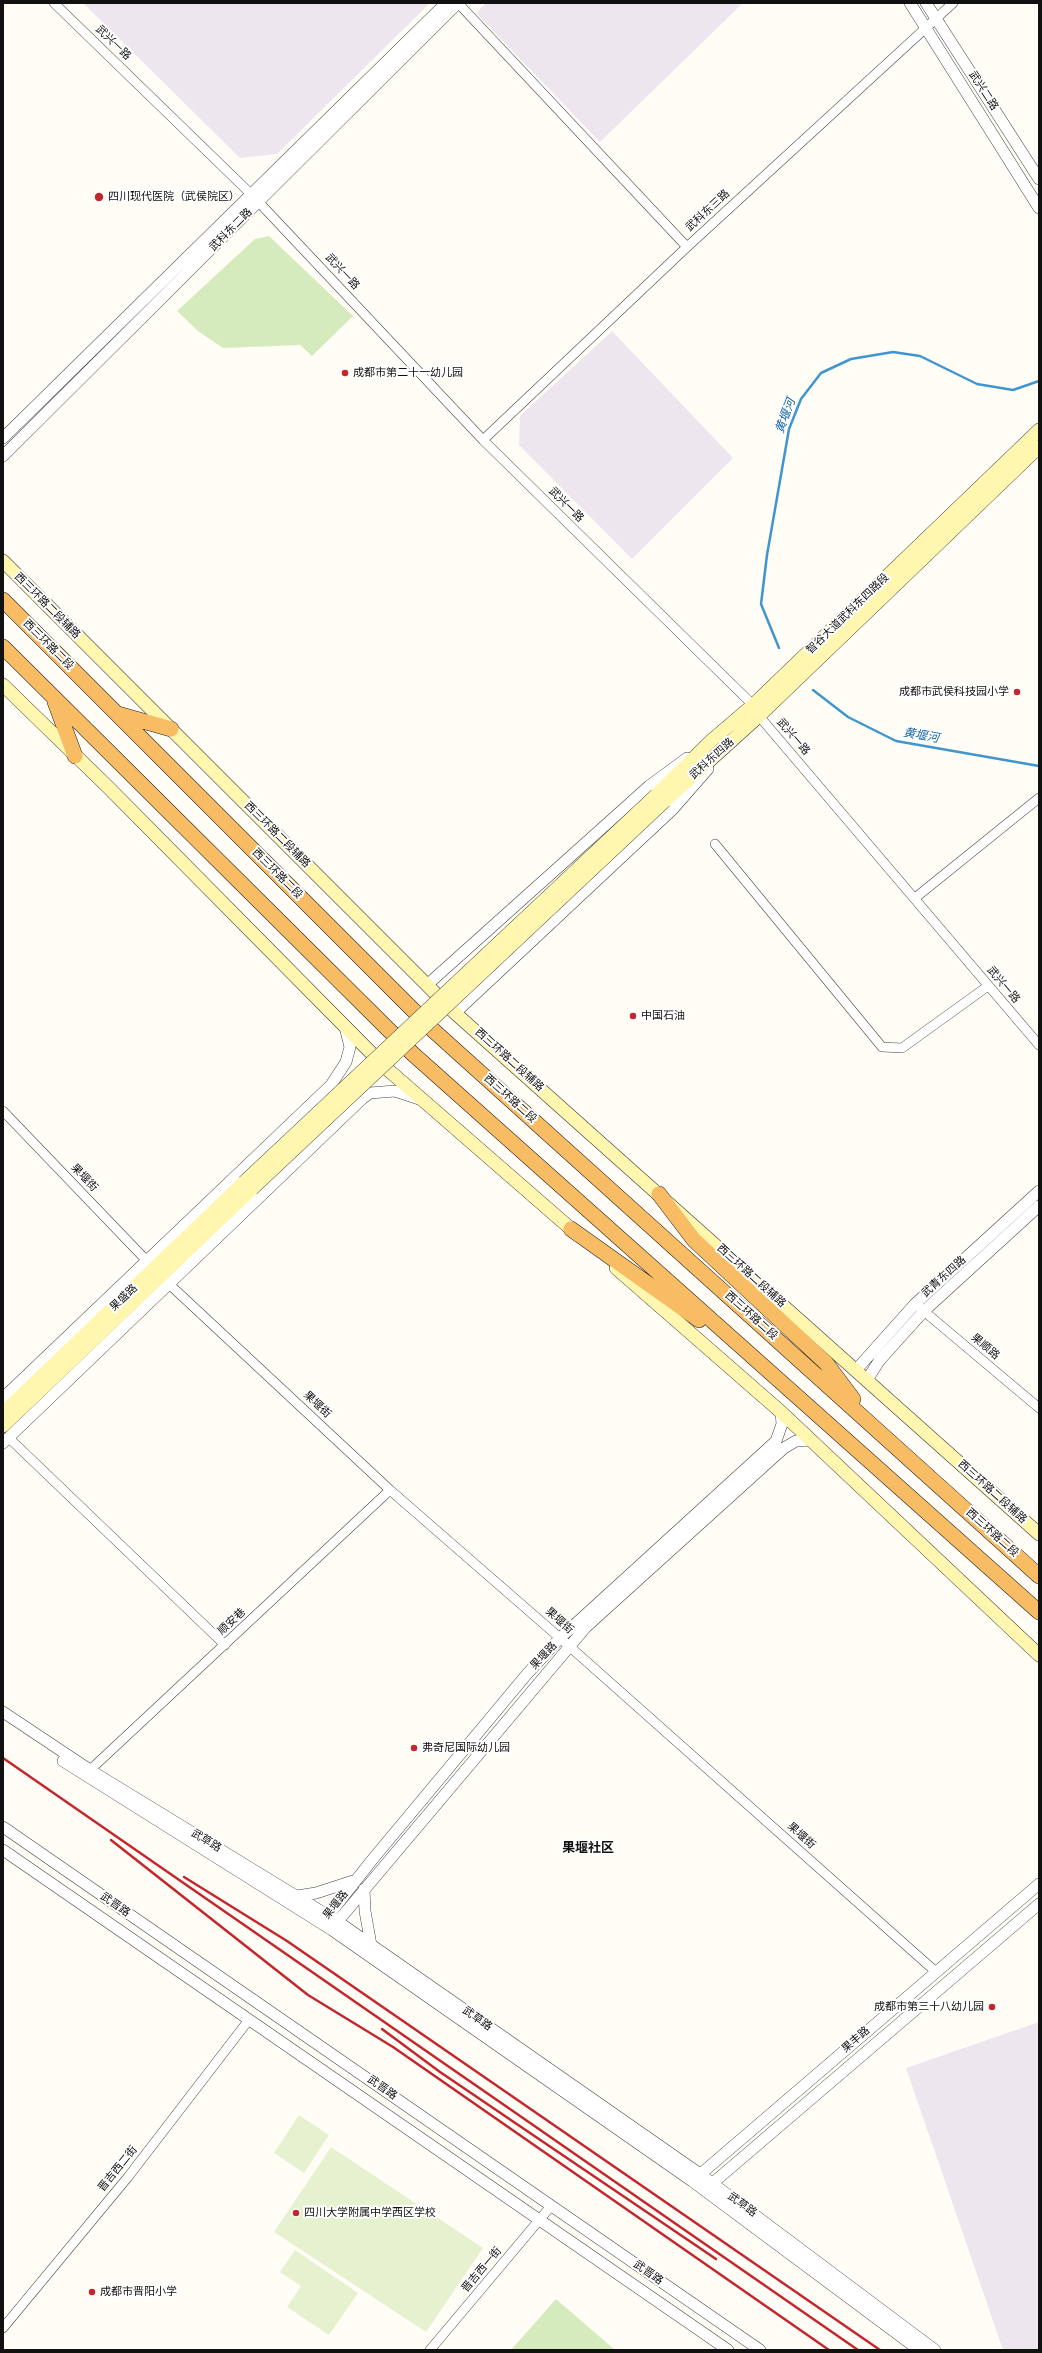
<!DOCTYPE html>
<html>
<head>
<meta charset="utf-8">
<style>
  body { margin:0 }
  #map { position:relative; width:1042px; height:2353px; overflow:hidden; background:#fffdf5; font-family:"Source Serif 4",serif }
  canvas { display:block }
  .frame { position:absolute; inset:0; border:4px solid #111; pointer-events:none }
</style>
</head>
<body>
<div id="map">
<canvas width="1042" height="2353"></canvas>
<div class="frame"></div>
</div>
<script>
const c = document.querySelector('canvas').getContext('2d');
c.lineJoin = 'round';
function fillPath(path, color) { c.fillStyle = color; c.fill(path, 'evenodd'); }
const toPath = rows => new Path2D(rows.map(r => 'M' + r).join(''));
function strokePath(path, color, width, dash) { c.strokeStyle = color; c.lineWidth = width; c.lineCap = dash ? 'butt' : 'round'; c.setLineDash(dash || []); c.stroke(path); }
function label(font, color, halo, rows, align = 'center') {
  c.font = font + ' "Source Serif 4","Noto Sans SC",serif'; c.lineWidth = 4; c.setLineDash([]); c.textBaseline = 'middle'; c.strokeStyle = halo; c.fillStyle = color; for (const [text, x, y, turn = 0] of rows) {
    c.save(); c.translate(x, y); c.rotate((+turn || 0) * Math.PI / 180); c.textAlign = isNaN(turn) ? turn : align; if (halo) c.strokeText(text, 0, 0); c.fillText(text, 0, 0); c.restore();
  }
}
const industrial = toPath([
  [83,3,430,3,277,154,240,158],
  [486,3,743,3,600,142,476,13],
  [612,331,733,458,632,559,519,445,520,416],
  [1039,2022,1039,2350,1003,2350,906,2068]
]);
const green = toPath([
  [269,236,353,316,312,356,300,345,223,348,198,331,177,311,255,239],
  [556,2299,615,2350,511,2350]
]);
const pitch = toPath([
  [299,2115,329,2135,304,2173,274,2153],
  [331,2147,483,2248,426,2332,274,2232],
  [295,2250,358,2293,329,2335,287,2307,301,2286,280,2272]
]);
const stream = toPath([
  [779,648,761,604,767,555,789,429,801,399,821,373,851,359,893,352,920,356,977,384,1013,390,1039,381],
  [813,690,848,717,896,741,1039,766]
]);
const minor = toPath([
  [54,3,252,195,483,440,753,705,759,716,1039,1045],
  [458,3,687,247],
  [483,440,687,247,953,3],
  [715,844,882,1047,902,1048,988,986],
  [915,898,1039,798],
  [3,1111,147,1261],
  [169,1284,390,1490,560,1638,936,1972],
  [919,1307,1039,1408],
  [9,1438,225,1645],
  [90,1770,390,1490],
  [3,2328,128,2177,248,2021],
  [430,2350,551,2206]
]);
const tertiary = toPath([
  [910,3,1039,208],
  [926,3,1039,179],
  [3,438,446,3],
  [3,456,458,3],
  [427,985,649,786,687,758],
  [455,1013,673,809,708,769],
  [856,1370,915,1304,1039,1191],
  [867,1380,879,1361,924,1311,1039,1206],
  [3,1398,331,1085,346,1062,350,1047,345,1027],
  [3,1443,363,1098,370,1093,395,1091,419,1099],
  [3,1712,90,1770,337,1921,700,2174,935,2350],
  [63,1761,332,1930,692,2181,919,2350],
  [3,1827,760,2350],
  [3,1850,728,2350],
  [364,1889,365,1911,371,1945],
  [297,1896,316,1893,353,1881],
  [324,1921,372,1860,527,1674,560,1638,776,1441,782,1424,781,1412],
  [333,1927,586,1627,784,1448,796,1441,811,1440],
  [696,2178,1039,1884],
  [707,2188,1039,1904]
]);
const secondary = toPath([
  [3,561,455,1013,1039,1534],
  [3,685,109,788,386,1068,578,1235],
  [656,795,712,740,753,705,1039,430],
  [665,801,759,716,1039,447],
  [616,1268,781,1412,1039,1655],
  [3,1413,244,1182],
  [3,1426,252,1189]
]);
const trunk = toPath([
  [3,600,434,1031,1039,1576],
  [3,647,413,1054,1039,1612],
  [55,702,75,756],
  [118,714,171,729],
  [659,1194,694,1240,826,1363,853,1399],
  [571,1229,699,1320]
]);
const rail = toPath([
  [3,1758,858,2350],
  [111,1840,308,1995,393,2047,829,2350],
  [184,1877,287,1941,880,2350],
  [382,2029,440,2072,716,2259]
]);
const secondaryBridge = toPath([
  [244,1182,656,795],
  [252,1189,665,801]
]);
const markers = [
  [99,197,5,"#c4262e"],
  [345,373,4,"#c4262e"],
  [1017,692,4,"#c4262e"],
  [633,1016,4,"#c4262e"],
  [414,1748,4,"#c4262e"],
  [992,2007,4,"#c4262e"],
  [296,2213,4,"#c4262e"],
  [92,2292,4,"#c4262e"]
];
const streetNames = [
  ["武兴一路",113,43,44],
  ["武兴二路",983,91,57],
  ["武科东三路",708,211,-43],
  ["武科东二路",231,230,-45],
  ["武兴一路",342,272,47],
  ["武兴一路",566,505,45],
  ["西三环路二段辅路",47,606,45],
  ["智谷大道武科东四路段",848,614,-44],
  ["西三环路二段",48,645,45],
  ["武兴一路",793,737,49],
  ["武科东四路",712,759,-42],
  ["西三环路二段辅路",277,835,45],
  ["西三环路二段",277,874,45],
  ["武兴一路",1003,985,50],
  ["西三环路二段辅路",509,1060,42],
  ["西三环路二段",510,1099,42],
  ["果堰街",84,1178,46],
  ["西三环路二段辅路",751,1276,42],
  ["武青东四路",944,1277,-42],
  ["果盛路",124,1298,-44],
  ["西三环路二段",751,1316,42],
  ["果顺路",985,1347,40],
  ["果堰街",317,1405,43],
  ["西三环路二段辅路",992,1492,42],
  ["西三环路二段",992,1533,42],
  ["果堰街",559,1621,41],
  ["顺安巷",232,1622,-43],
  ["果堰路",544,1656,-47],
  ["果堰街",801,1836,42],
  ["武草路",206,1841,31],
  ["武晋路",115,1905,35],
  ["果堰路",336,1905,-52],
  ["武草路",477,2019,35],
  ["果丰路",856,2040,-41],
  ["武晋路",382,2088,35],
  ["晋吉西二街",118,2169,-51],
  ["武草路",742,2205,36],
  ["晋吉西一街",482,2270,-50],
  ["武晋路",648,2273,35]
];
const poiNames = [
  ["四川现代医院（武侯院区）",108,197],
  ["成都市第二十一幼儿园",353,373],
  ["成都市武侯科技园小学",1009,692,"right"],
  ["中国石油",641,1016],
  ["弗奇尼国际幼儿园",422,1748],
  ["成都市第三十八幼儿园",984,2007,"right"],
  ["四川大学附属中学西区学校",304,2213],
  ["成都市晋阳小学",100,2292]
];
const waterNames = [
  ["黄堰河",786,416,-70],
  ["黄堰河",921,736,10]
];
const quarterNames = [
  ["果堰社区",588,1849]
];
fillPath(industrial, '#eee6ef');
fillPath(green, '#d5ebbd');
fillPath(pitch, '#e6f2cf');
strokePath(stream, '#3f96cf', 2.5);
strokePath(minor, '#444', 10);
strokePath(tertiary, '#444', 12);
strokePath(secondary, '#333', 14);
strokePath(trunk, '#222', 16);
strokePath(minor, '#fff', 9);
strokePath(tertiary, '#fff', 11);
strokePath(secondary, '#fff6b0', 13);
strokePath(trunk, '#f7bc64', 15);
strokePath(rail, '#c4262e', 2.5);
strokePath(secondaryBridge, '#333', 14, []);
strokePath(secondaryBridge, '#fff6b0', 13);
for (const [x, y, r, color] of markers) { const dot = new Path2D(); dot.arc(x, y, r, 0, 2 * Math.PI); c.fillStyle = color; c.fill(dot); strokePath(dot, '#fff', 1.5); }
label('11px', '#111', '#fff', streetNames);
label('11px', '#111', '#fff', poiNames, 'left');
label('italic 12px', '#1768a6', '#fff', waterNames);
label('bold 13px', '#111', '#fff', quarterNames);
</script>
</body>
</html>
